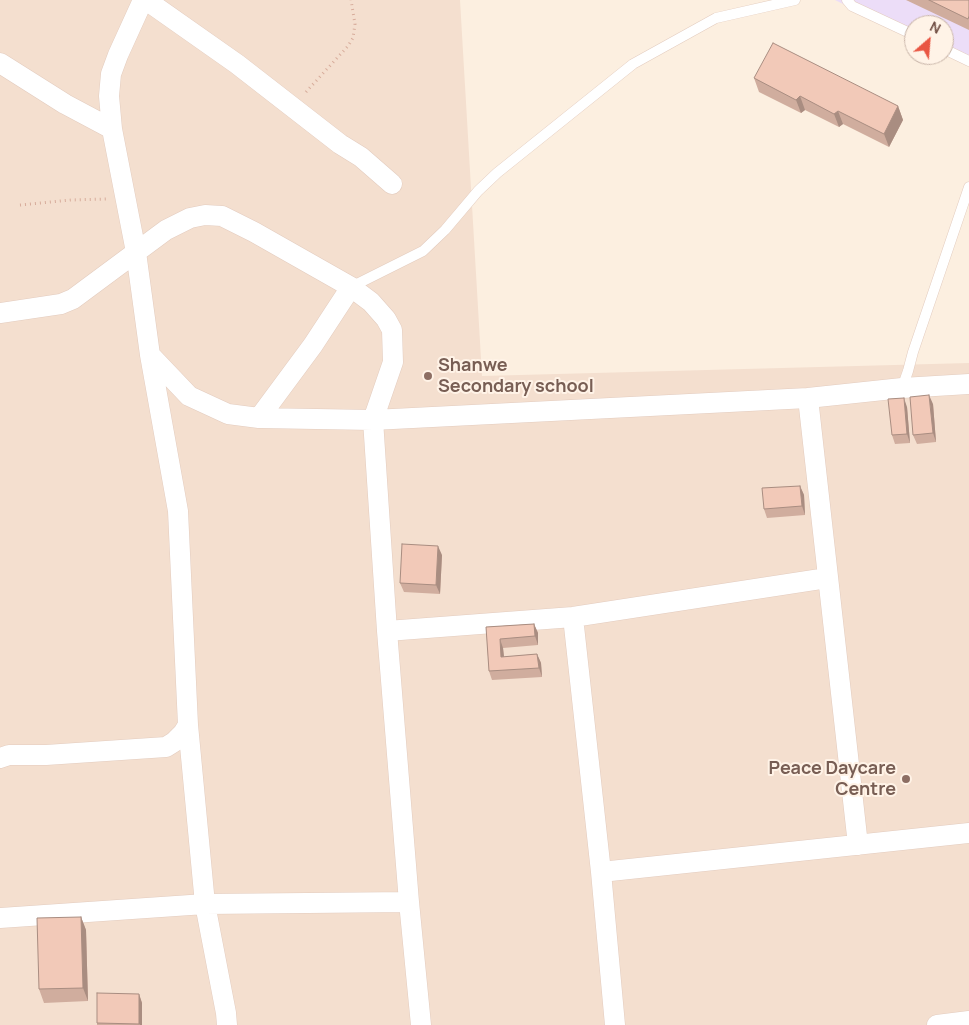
<!DOCTYPE html>
<html>
<head>
<meta charset="utf-8">
<style>
  body { margin:0 }
  #map { position:relative; width:969px; height:1025px; overflow:hidden; background:#fcefe0; font-family:Manrope,sans-serif }
  canvas { display:block }
  .north { position:absolute; left:904px; top:15px; width:50px; height:50px; box-sizing:border-box; background:#fff3e7; border:1px solid #c7b3a7; border-radius:50%; rotate:27deg; font-size:14px; font-weight:700; line-height:20px; text-align:center; color:#745247 }
  .north::after { content:''; display:block; margin:auto; width:18px; height:22px; background:#e95643; clip-path:polygon(50% 0,100% 100%,50% 72%,0 100%) }
</style>
</head>
<body>
<div id="map">
<canvas width="969" height="1025"></canvas>
<div class="north">N</div>
</div>
<script>
const c = document.querySelector('canvas').getContext('2d');
c.lineJoin = 'round';
function fillPath(path, color) { c.fillStyle = color; c.fill(path, 'evenodd'); }
const toPath = rows => new Path2D(rows.map(r => 'M' + r).join(''));
function strokePath(path, color, width, dash) { c.strokeStyle = color; c.lineWidth = width; c.lineCap = dash ? 'butt' : 'round'; c.setLineDash(dash || []); c.stroke(path); }
function label(font, color, halo, rows, align = 'center') {
  c.font = font + ' Manrope,sans-serif'; c.lineWidth = 4; c.setLineDash([]); c.textBaseline = 'middle'; c.strokeStyle = halo; c.fillStyle = color; for (const [text, x, y, turn = 0] of rows) {
    c.save(); c.translate(x, y); c.rotate((+turn || 0) * Math.PI / 180); c.textAlign = isNaN(turn) ? turn : align; if (halo) c.strokeText(text, 0, 0); c.fillText(text, 0, 0); c.restore();
  }
}
const residential = toPath([
  [0,0,460,0,482,376,969,363,969,1025,0,1025]
]);
const education = toPath([
  [835,0,969,0,969,66,944,54,944,25,914,25,914,39]
]);
const path = toPath([
  [306,92,348,46,353,38,355,24,351,0],
  [20,205,71,200,107,199]
]);
const service = toPath([
  [847,0,852,6,914,35],
  [944,49,969,61],
  [351,287,423,251,445,230,478,191,497,173,633,64,716,18,795,0],
  [902,388,908,371,913,352,969,187]
]);
const minor = toPath([
  [143,0,118,55,111,74,109,96,112,129,136,252,150,355,189,396,228,414,259,418,373,420,808,398,902,388,969,384],
  [146,0,237,64,340,144,361,157,392,184],
  [0,63,65,104,112,129],
  [0,313,61,304,73,299,166,230,190,218,205,215,222,216,254,232,351,287,371,302,386,319,392,330,393,362,373,420,387,631,409,902,421,1025],
  [150,355,178,511,188,725,205,904,226,1013,227,1025],
  [808,398,858,845],
  [259,418,313,345,351,287],
  [573,617,601,872,615,1025],
  [387,631,573,617,827,578],
  [0,758,9,755,46,755,166,747,174,742,183,733,188,725],
  [601,872,969,833],
  [0,918,205,904,409,902],
  [937,1025,969,1021]
]);
const wall = toPath([
  [906,0,969,0,969,30],
  [754,78,898,106,903,120,889,147,843,124,839,127,805,110,801,113,759,92],
  [933,404,936,442,917,444,913,435],
  [907,407,910,443,895,444,892,435],
  [800,486,804,495,805,515,767,518,764,509],
  [442,555,440,594,404,592,400,583],
  [534,624,538,633,538,645,503,648,504,657,537,654,541,663,542,677,492,680,489,671,486,627],
  [81,917,86,930,88,1001,44,1003,39,989],
  [139,994,142,1003,142,1025,97,1025,97,1023]
]);
const shadedWall = toPath([
  [800,96,805,110,801,113,796,100],
  [898,106,903,120,889,147,884,134],
  [838,111,843,124,839,127,834,114],
  [929,395,933,404,936,442,933,433],
  [904,398,907,407,910,443,907,434],
  [800,486,804,495,805,515,802,506],
  [438,546,442,555,440,594,436,585],
  [534,624,538,633,538,645,535,636],
  [500,639,503,648,505,666,501,657],
  [537,654,541,663,542,677,539,668],
  [81,917,86,930,88,1001,83,988],
  [139,994,142,1003,142,1025,140,1025,139,1024]
]);
const building = toPath([
  [929,0,969,0,969,16,968,19,929,0],
  [773,43,898,106,884,134,838,111,834,114,800,96,796,100,754,78,773,43],
  [929,395,933,433,913,435,910,397,929,395],
  [904,398,907,434,892,435,888,399,904,398],
  [800,486,802,506,764,509,762,488,800,486],
  [402,544,438,546,436,585,400,583,402,544],
  [534,624,535,636,500,639,501,657,537,654,539,668,489,671,486,627,534,624],
  [81,917,83,988,39,989,37,918,81,917],
  [97,993,139,994,139,1024,97,1023,97,993]
]);
const markers = [
  [428,376,5,"#8d6e63"],
  [906,779,5,"#8d6e63"]
];
const educationNames = [
  ["Shanwe",438,366],
  ["Secondary school",438,387],
  ["Peace Daycare",896,769,"right"],
  ["Centre",896,790,"right"]
];
fillPath(residential, '#f4dfcf');
fillPath(education, '#ecddf8');
strokePath(service, '#e3ccbf', 11);
strokePath(minor, '#e3ccbf', 21);
strokePath(path, '#d7ac9b', 3, [1, 4]);
strokePath(service, '#fff', 10);
strokePath(minor, '#fff', 20);
fillPath(wall, '#d0ad9e');
fillPath(shadedWall, '#a98d81');
fillPath(building, '#f2c9b8');
strokePath(building, '#a98d81', 1);
for (const [x, y, r, color] of markers) { const dot = new Path2D(); dot.arc(x, y, r, 0, 2 * Math.PI); c.fillStyle = color; c.fill(dot); strokePath(dot, '#fff3e7', 2); }
label('bold 18px', '#785e54', '#fff3e7', educationNames, 'left');
</script>
</body>
</html>
